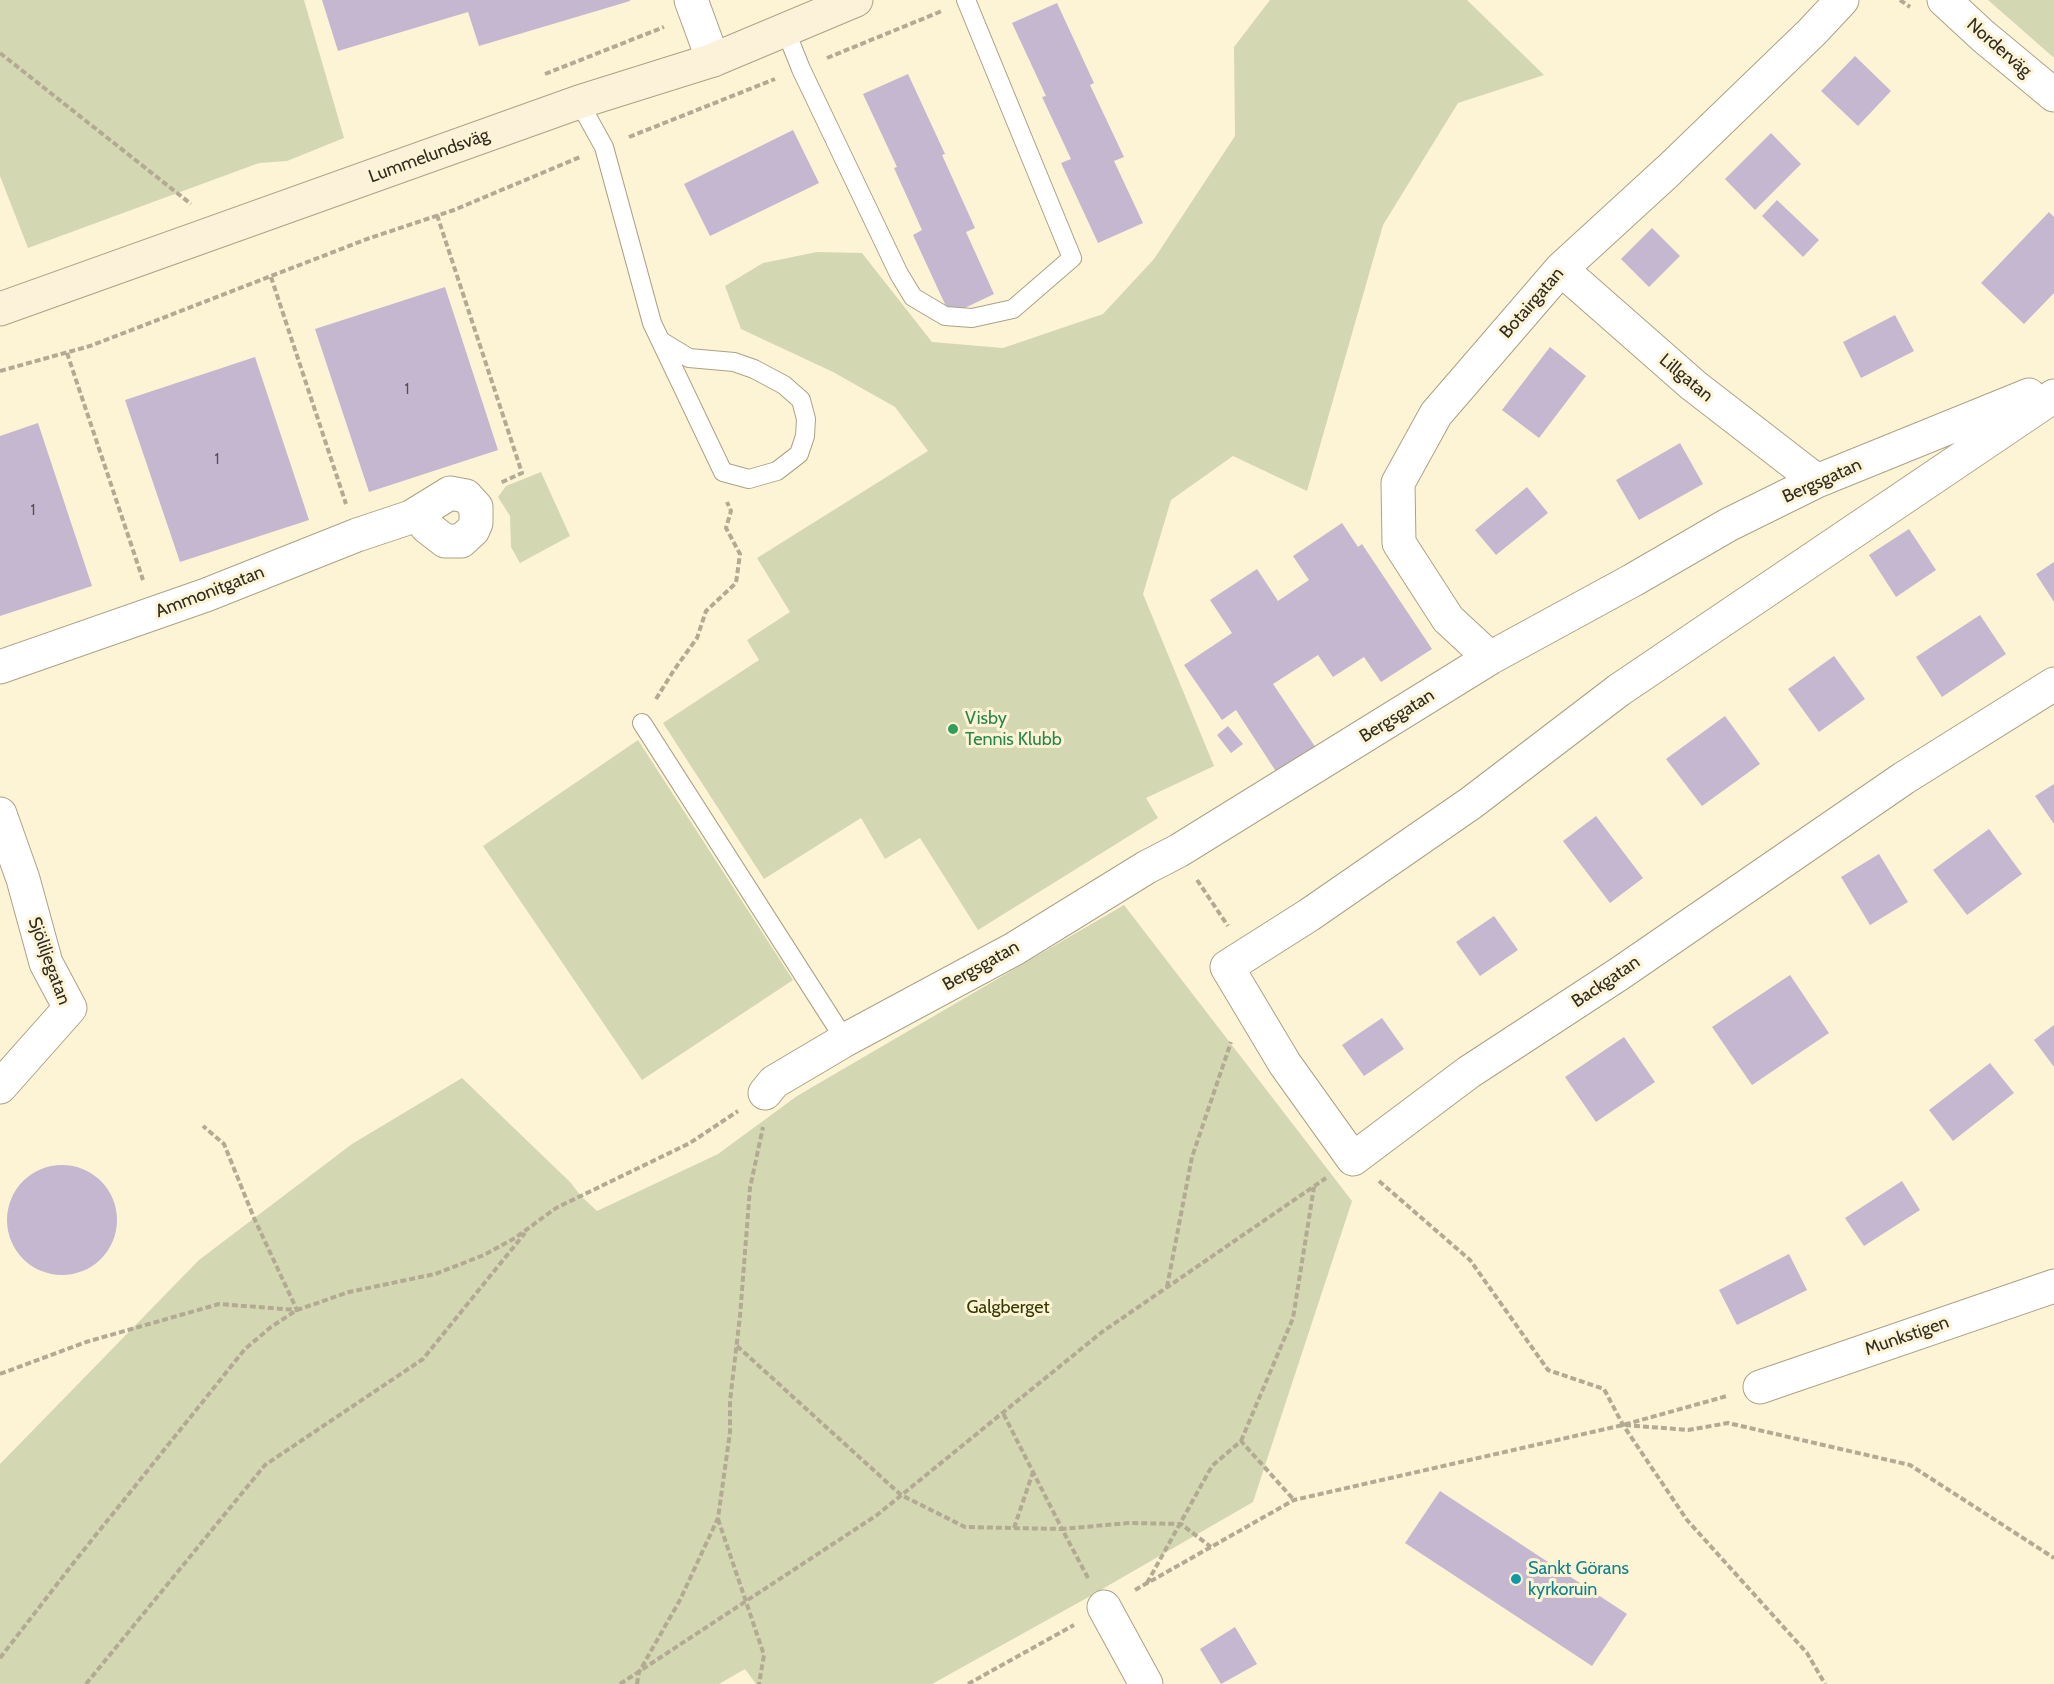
<!DOCTYPE html>
<html>
<head>
<meta charset="utf-8">
<style>
  body { margin:0 }
  canvas { display:block; background:#fdf3d5 }
</style>
</head>
<body>
<canvas width="2054" height="1684"></canvas>
<script>
const c = document.querySelector('canvas').getContext('2d');
c.lineJoin = 'round';
function fillPath(path, color) { c.fillStyle = color; c.fill(path, 'evenodd'); }
const toPath = rows => new Path2D(rows.map(r => 'M' + r).join(''));
function strokePath(path, color, width, dash) { c.strokeStyle = color; c.lineWidth = width; c.lineCap = dash ? 'butt' : 'round'; c.setLineDash(dash || []); c.stroke(path); }
function label(font, color, halo, rows, align = 'center') {
  c.font = font + ' Cabin,sans-serif'; c.lineWidth = 6; c.setLineDash([]); c.textBaseline = 'middle'; c.strokeStyle = halo; c.fillStyle = color; for (const [text, x, y, turn = 0] of rows) {
    c.save(); c.translate(x, y); c.rotate((+turn || 0) * Math.PI / 180); c.textAlign = isNaN(turn) ? turn : align; if (halo) c.strokeText(text, 0, 0); c.fillText(text, 0, 0); c.restore();
  }
}
const green = toPath([
  [0,0,304,0,344,138,287,161,259,163,28,248,0,176],
  [1270,0,1467,0,1544,75,1458,103,1383,225,1307,491,1233,456,1171,500,1143,594,1214,766,1146,798,1158,818,978,930,920,838,885,859,861,818,764,879,663,723,759,660,747,640,790,612,757,558,928,451,895,407,833,372,741,329,725,286,763,263,817,252,862,253,932,342,1003,348,1103,314,1154,259,1235,136,1234,47],
  [1988,0,2054,0,2054,57,2053,57],
  [541,472,570,536,520,563,511,547,510,516,498,497,506,486],
  [638,740,793,980,642,1080,483,846],
  [1124,905,1352,1201,1253,1502,1085,1599,932,1684,756,1684,745,1669,719,1684,0,1684,0,1464,199,1260,352,1144,462,1078,570,1182,581,1196,597,1211,718,1154,797,1096]
]);
const building = toPath([
  [322,0,630,0,630,1,479,46,468,12,338,51],
  [1057,3,1094,83,1090,85,1124,157,1114,161,1143,223,1098,243,1061,163,1071,159,1042,97,1046,96,1012,23],
  [1855,56,1891,91,1858,126,1821,91],
  [908,74,945,154,942,155,975,228,966,232,994,294,950,315,913,235,922,230,894,168,897,167,863,94],
  [793,130,819,183,710,236,684,184],
  [1771,133,1801,164,1755,210,1725,179],
  [1777,200,1819,240,1803,257,1762,216],
  [2049,212,2054,217,2054,293,2024,324,1981,283],
  [1652,228,1680,256,1649,287,1621,259],
  [445,287,498,450,369,492,315,329],
  [1895,315,1914,351,1861,378,1843,342],
  [1550,347,1586,376,1539,438,1502,410],
  [255,357,309,520,180,562,125,400],
  [38,423,92,586,0,616,0,436],
  [1680,443,1703,484,1639,520,1616,480],
  [1527,487,1548,513,1496,555,1475,530],
  [1342,523,1358,547,1362,544,1432,649,1381,682,1364,657,1333,677,1318,655,1273,684,1316,748,1277,773,1236,710,1222,720,1184,665,1232,633,1210,600,1257,569,1278,601,1309,580,1293,556],
  [1909,529,1936,570,1896,597,1869,555],
  [2054,562,2054,602,2036,574],
  [1980,615,2006,654,1942,697,1916,657],
  [1834,656,1865,699,1819,732,1788,689],
  [1725,716,1760,764,1702,806,1666,759],
  [1228,726,1243,744,1231,753,1217,735],
  [2054,784,2054,824,2035,796],
  [1596,816,1643,878,1610,903,1563,841],
  [1989,829,2022,874,1967,915,1933,870],
  [1879,854,1908,902,1870,925,1841,877],
  [1494,916,1518,950,1480,976,1456,942],
  [1790,975,1829,1033,1752,1085,1712,1027],
  [1382,1018,1404,1049,1364,1076,1342,1045],
  [2054,1025,2054,1067,2034,1040],
  [1624,1037,1655,1082,1596,1122,1565,1077],
  [1990,1063,2014,1093,1953,1141,1929,1110],
  '7 1220a55 55 0 1 1 110 0a55 55 0 1 1-110 0Z',
  [1902,1181,1920,1210,1864,1246,1845,1218],
  [1789,1254,1807,1290,1737,1325,1719,1290],
  [1440,1491,1627,1614,1592,1666,1405,1543],
  [1235,1627,1257,1664,1221,1684,1200,1649]
]);
const path = toPath([
  [1900,0,1910,7],
  [0,53,191,204],
  [827,58,942,11],
  [545,74,664,27],
  [629,137,775,79],
  [437,215,522,473,500,483],
  [271,277,346,504],
  [67,353,143,580],
  [0,371,90,346,367,239,454,210,580,157],
  [656,699,674,670,697,638,706,611,736,583,740,554,726,528,731,511,727,502],
  [1197,880,1228,926],
  [1379,1181,1470,1260,1548,1370,1604,1389,1623,1425,1687,1520,1807,1653,1825,1684],
  [1167,1287,1192,1157,1231,1042],
  [737,1346,901,1495,965,1527,1062,1529,1003,1413],
  [0,1374,86,1342,219,1304,297,1310,254,1218,224,1144,203,1126],
  [1625,1425,1688,1430,1728,1423,1910,1465,2054,1558],
  [1241,1441,1293,1318,1314,1187],
  [718,1519,764,1655,759,1684],
  [1014,1528,1033,1472],
  [1088,1578,1062,1529,1128,1523,1181,1524,1211,1547],
  [1147,1583,1212,1466,1241,1441,1294,1500],
  [1135,1590,1294,1500,1623,1425,1727,1396],
  [0,1658,75,1561,245,1349,271,1327,297,1310,349,1292,435,1274,484,1255,515,1238,556,1208,690,1143,738,1111],
  [86,1684,265,1465,423,1359,525,1233],
  [620,1684,877,1515,1102,1332,1326,1178],
  [637,1684,639,1672,680,1600,718,1518,730,1432,730,1401,740,1316,750,1188,763,1127],
  [968,1684,1074,1625]
]);
const lane = toPath([
  [785,29,801,69,899,274,913,297,945,316,972,318,1013,309,1072,258,966,0],
  [579,102,604,147,652,323,723,472,749,479,777,471,799,454,805,436,806,419,801,400,784,385,754,369,734,362,689,358,661,341],
  [642,723,845,1040]
]);
const street = toPath([
  [691,0,713,60],
  [1944,0,1983,36,2054,95],
  [1561,269,1693,385,1817,481],
  [2054,396,1619,690,1471,803,1309,915,1227,967,1285,1064,1353,1159,1469,1072,1619,974,1904,778,2054,684],
  [1490,658,1448,619,1399,543,1398,483,1436,414,1561,269,1669,170,1812,32,1842,0],
  [0,667,206,595,357,535,411,517,450,493,466,496,476,507,476,523,473,530,461,541,445,541,427,527,418,513],
  [0,814,23,879,46,963,70,1008,0,1087],
  [765,1093,774,1082,845,1040,1014,949,1147,867,1178,851,1490,658,1633,580,1728,525,1817,481,2029,395],
  [1760,1387,2054,1286],
  [1104,1607,1146,1684]
]);
const secondary = toPath([
  [0,309,579,102,713,60,856,0]
]);
const markers = [
  [953,729,6,"#2e9e5b"],
  [1516,1579,6,"#0f9aa8"]
];
const numberNames = [
  ["1",407,390],
  ["1",217,460],
  ["1",33,511]
];
const streetNames = [
  ["Norderväg",1999,48,41],
  ["Lummelundsväg",429,156,-20],
  ["Botairgatan",1532,303,-49],
  ["Lillgatan",1686,378,40],
  ["Bergsgatan",1822,481,-24],
  ["Ammonitgatan",210,592,-21],
  ["Bergsgatan",1397,716,-32],
  ["Sjöliljegatan",49,961,70],
  ["Bergsgatan",981,966,-29],
  ["Backgatan",1606,982,-34],
  ["Munkstigen",1907,1336,-19]
];
const leisureNames = [
  ["Visby",965,719],
  ["Tennis Klubb",965,740]
];
const parkNames = [
  ["Galgberget",1008,1308]
];
const cultureNames = [
  ["Sankt Görans",1528,1569],
  ["kyrkoruin",1528,1590]
];
fillPath(green, '#d4d8b2');
fillPath(building, '#c6b7d1');
strokePath(lane, '#aba286', 20);
strokePath(street, '#aba286', 35);
strokePath(secondary, '#aba286', 35);
strokePath(path, '#b2aa93', 4, [6, 3]);
strokePath(lane, '#fff', 18);
strokePath(street, '#fff', 33);
strokePath(secondary, '#fcf1d9', 33);
for (const [x, y, r, color] of markers) { const dot = new Path2D(); dot.arc(x, y, r, 0, 2 * Math.PI); c.fillStyle = color; c.fill(dot); strokePath(dot, '#fdf3d5', 2); }
label('15px', '#564f4d', null, numberNames);
label('18px', '#302c21', '#fdf3d5', streetNames);
label('18px', '#27864d', '#fdf3d5', leisureNames, 'left');
label('18px', '#353801', '#fdf3d5', parkNames);
label('18px', '#0d838f', '#fdf3d5', cultureNames, 'left');
</script>
</body>
</html>
